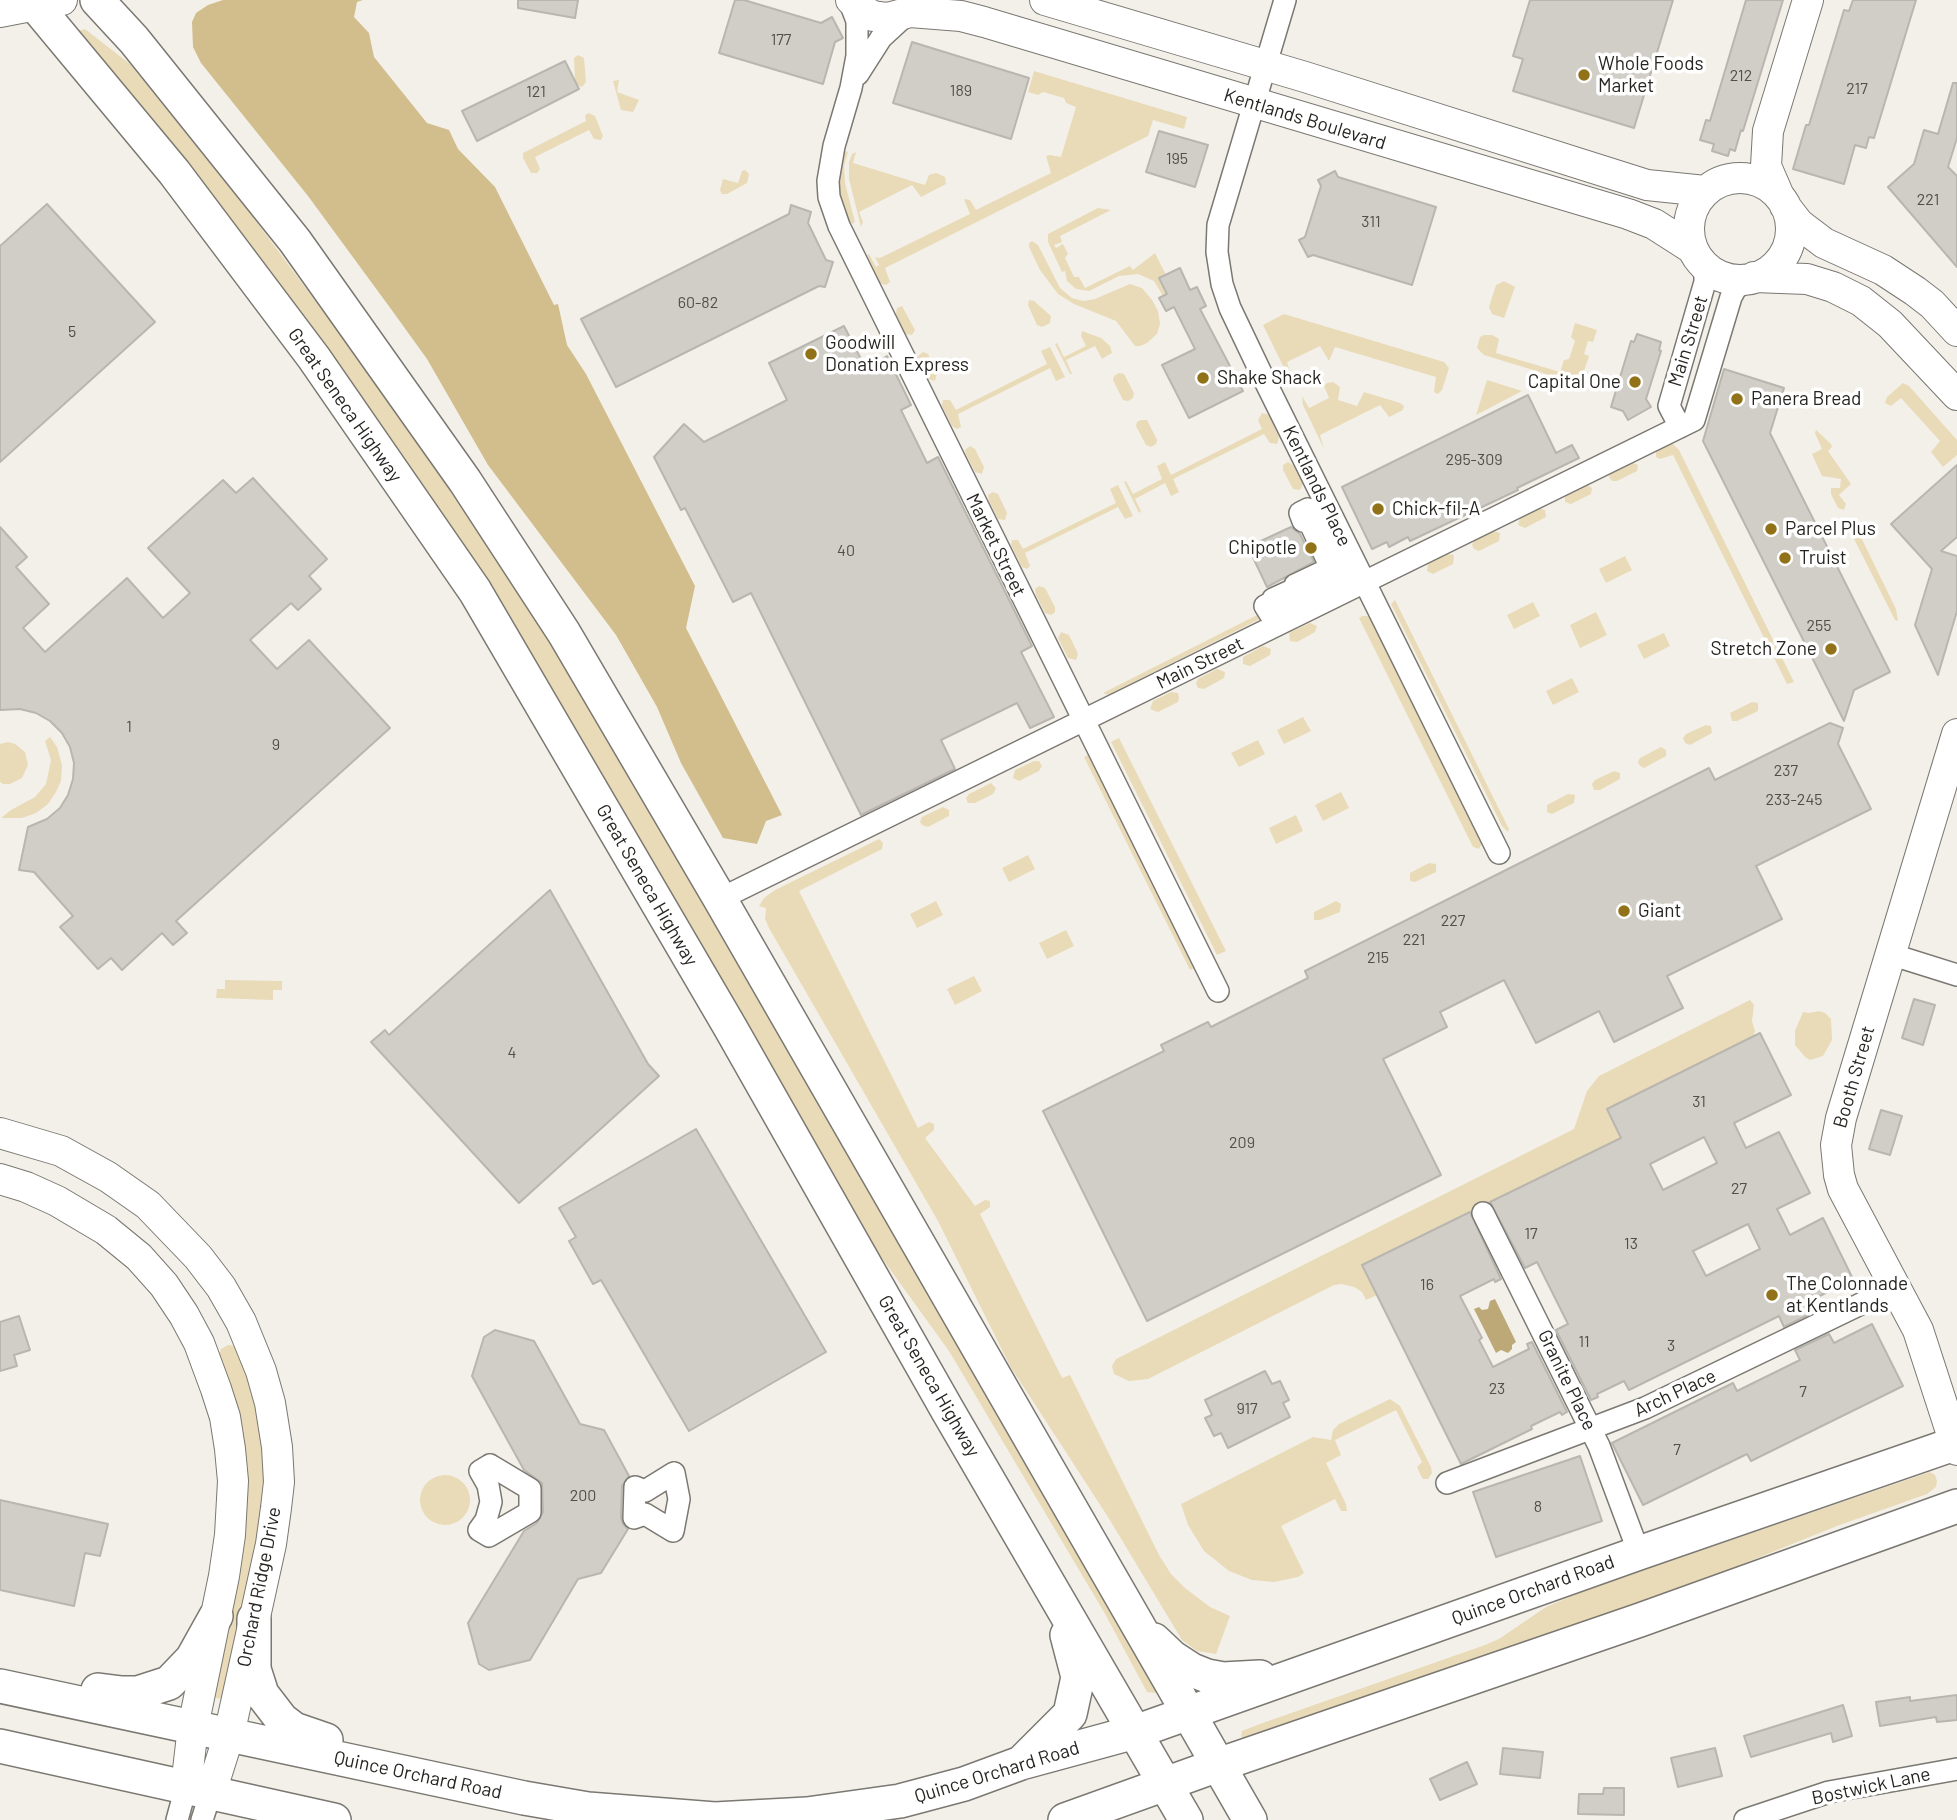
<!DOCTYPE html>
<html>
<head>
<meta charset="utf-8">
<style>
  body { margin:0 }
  canvas { display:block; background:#f3f0e9 }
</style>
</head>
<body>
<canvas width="1957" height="1820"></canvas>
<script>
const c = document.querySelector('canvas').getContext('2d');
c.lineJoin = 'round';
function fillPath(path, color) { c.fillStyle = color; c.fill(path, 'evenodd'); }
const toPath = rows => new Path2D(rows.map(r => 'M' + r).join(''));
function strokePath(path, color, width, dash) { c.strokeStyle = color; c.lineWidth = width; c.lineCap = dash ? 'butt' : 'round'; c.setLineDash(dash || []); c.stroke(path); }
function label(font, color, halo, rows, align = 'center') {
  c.font = font + ' Barlow,sans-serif'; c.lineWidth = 7; c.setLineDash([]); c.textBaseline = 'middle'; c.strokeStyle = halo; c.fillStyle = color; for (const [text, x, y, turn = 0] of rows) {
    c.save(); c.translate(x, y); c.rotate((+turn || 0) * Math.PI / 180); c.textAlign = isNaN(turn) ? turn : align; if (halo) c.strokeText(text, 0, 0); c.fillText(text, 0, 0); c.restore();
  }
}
const green = toPath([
  [85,29,130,64,244,205,351,349,359,348,557,646,1157,1690,1155,1693,1147,1692,1104,1612,949,1351,863,1232,603,786,74,32],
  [578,55,584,58,586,82,582,87,577,85,575,81,574,58],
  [1034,71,1187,117,1184,129,1153,120,1148,136,885,268,890,282,886,285,880,283,867,255,869,254,876,267,879,265,875,257,880,258,970,214,964,199,970,200,976,210,1051,173,1046,156,1050,155,1061,157,1076,107,1066,103,1064,98,1043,92,1038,95,1028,92],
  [619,80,617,92,639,100,633,112,621,110,613,81],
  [588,113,595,116,603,136,601,140,594,139,589,130,535,157,540,169,537,173,531,173,523,158,523,153,586,121,585,116],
  [845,151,848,152,844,166,845,183,855,222,852,224,847,217,839,190,841,161],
  [856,152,853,163,925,185,929,175,936,173,945,177,946,184,921,197,912,185,859,212,863,222,861,227,849,179,849,162,852,154],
  [745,170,749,174,747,183,727,194,722,194,720,190,723,179,738,183,742,171],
  [1098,208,1111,210,1060,236,1062,242,1054,245,1056,248,1063,244,1068,254,1065,258,1074,277,1079,277,1085,288,1130,266,1133,270,1155,253,1166,275,1167,294,1163,296,1154,281,1138,274,1119,276,1089,291,1076,289,1067,281,1065,271,1062,272,1048,242,1048,234],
  [1032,241,1038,245,1060,288,1072,298,1083,301,1095,299,1130,284,1142,288,1152,300,1158,311,1160,324,1157,334,1147,343,1140,346,1135,346,1116,321,1074,304,1058,294,1040,270,1029,247,1029,243],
  [1504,281,1515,287,1504,318,1492,314,1489,307,1496,285],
  [1029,300,1034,301,1051,316,1050,323,1042,327,1037,325,1028,305],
  [902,306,915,330,912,335,905,334,896,314,897,308],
  [1284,314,1444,362,1449,368,1442,390,1438,394,1434,392,1436,377,1335,347,1329,361,1320,346,1287,362,1291,376,1286,372,1263,325],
  [1575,323,1597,330,1593,342,1588,341,1584,354,1589,356,1584,371,1570,379,1559,378,1484,355,1477,348,1480,337,1484,335,1492,335,1499,339,1496,353,1560,372,1564,360,1569,359,1575,341,1571,337],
  [1082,331,1101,338,1110,346,1112,353,1102,359,1095,346,1066,360,1072,374,1070,374,1055,344,1057,343,1064,357,1086,346,1081,336],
  [1050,347,1065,377,1056,381,1050,368,958,414,961,427,957,429,952,426,942,406,943,400,950,400,956,410,1047,364,1041,351],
  [923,352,928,354,937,374,935,381,928,379,919,360,918,356],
  [1119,373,1124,374,1134,393,1133,398,1128,401,1123,400,1113,380,1114,376],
  [1487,380,1522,391,1476,415],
  [1333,382,1340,387,1338,400,1357,406,1364,392,1400,403,1404,406,1403,410,1389,417,1380,405,1320,435,1324,449,1303,405,1302,396,1309,408,1329,398,1324,386,1327,383],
  [1903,383,1909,386,1957,440,1957,455,1943,467,1931,452,1940,441,1901,398,1891,406,1885,403,1887,397],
  [1262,413,1269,415,1279,437,1277,444,1270,443,1264,434,1173,479,1179,492,1171,496,1165,483,1135,499,1141,511,1139,513,1124,482,1126,481,1133,494,1162,479,1157,466,1165,462,1171,475,1262,429,1258,420],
  [1141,420,1147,420,1157,440,1156,444,1151,447,1146,445,1136,426,1137,422],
  [1816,430,1831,444,1832,447,1828,451,1851,484,1839,495,1846,504,1844,510,1838,508,1831,494,1831,488,1840,488,1841,479,1822,476,1812,454,1822,449,1815,433],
  [1668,444,1673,444,1679,450,1794,682,1787,684,1673,455,1660,459,1656,457,1656,450],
  [970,446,975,449,984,467,982,474,975,472,966,454,965,450],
  [1288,462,1293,465,1303,484,1300,490,1293,489,1283,470,1283,465],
  [1631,462,1638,465,1637,471,1617,481,1612,481,1609,477,1610,472],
  [1586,484,1592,488,1591,494,1571,504,1565,502,1565,495],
  [1118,485,1133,516,1125,519,1118,507,1025,553,1030,566,1027,569,1022,567,1011,545,1012,540,1018,540,1023,549,1116,503,1110,489],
  [993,492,998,494,1007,513,1005,520,998,519,989,501,988,495],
  [1538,508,1545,510,1546,517,1525,528,1518,525,1520,518],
  [1850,525,1858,531,1896,609,1898,621,1895,620,1849,529],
  [1493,531,1500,533,1499,541,1479,551,1474,549,1472,545,1474,541],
  [1446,554,1454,555,1453,564,1433,574,1427,571,1428,563],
  [1625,556,1632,570,1606,583,1599,569],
  [1039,586,1045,588,1055,607,1055,612,1051,615,1045,613,1036,595,1035,589],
  [1395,600,1509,829,1508,832,1502,826,1391,604],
  [1533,602,1540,616,1514,629,1507,615],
  [1267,610,1270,614,1108,695,1103,693],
  [1596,612,1607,635,1580,648,1570,625],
  [1362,616,1369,616,1480,838,1482,843,1479,849,1473,847,1359,618],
  [1310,623,1317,626,1315,632,1297,642,1290,641,1289,633],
  [1061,632,1069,635,1078,654,1076,660,1068,658,1058,638],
  [1664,633,1670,646,1644,659,1637,645],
  [1263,646,1271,649,1270,655,1250,666,1243,664,1243,657],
  [1217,669,1225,672,1224,678,1204,689,1198,688,1196,683,1198,679],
  [1572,678,1579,692,1553,705,1546,691],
  [1171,692,1178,693,1179,698,1178,702,1158,712,1150,709,1153,701],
  [1752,702,1758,703,1758,711,1737,721,1732,721,1730,713],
  [1303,717,1311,731,1284,744,1277,730],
  [1706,725,1711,726,1712,733,1690,745,1685,743,1683,738,1686,734],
  [50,737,57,747,62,765,61,781,56,792,48,804,36,813,22,818,1,818,11,810,35,797,46,784,51,760,45,741],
  [1119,738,1226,951,1217,955,1111,742],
  [1258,740,1265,754,1239,767,1231,753],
  [8,742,15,744,25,752,28,765,22,778,10,784,3,784,0,782,0,744],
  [1661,747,1666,750,1666,756,1644,768,1640,766,1638,762,1640,758],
  [1088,755,1195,968,1190,970,1084,757],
  [1039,761,1042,766,1039,771,1019,781,1013,778,1015,770,1034,761],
  [1614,771,1620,773,1620,779,1600,790,1594,790,1592,784,1595,780],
  [991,783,996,788,993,794,975,803,968,803,966,798,969,794],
  [1341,792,1349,808,1323,821,1315,805],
  [1568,794,1575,795,1574,803,1552,814,1547,812,1547,805],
  [943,807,949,810,949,816,928,827,922,825,920,822,922,817],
  [1296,815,1303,831,1276,844,1269,828],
  [879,839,883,843,882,849,799,891,918,1128,929,1122,934,1124,934,1130,925,1138,975,1206,985,1200,990,1201,990,1207,980,1214,1062,1378,1070,1375,1159,1555,1171,1574,1185,1588,1210,1607,1230,1616,1216,1654,1197,1651,1182,1640,1108,1517,1010,1366,938,1221,769,928,765,919,766,908,759,906,764,898,775,890],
  [1028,855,1035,869,1009,882,1002,868],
  [1429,863,1436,864,1436,872,1415,882,1410,881,1410,873],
  [936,901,943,915,917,928,910,914],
  [1336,901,1341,904,1340,912,1320,920,1314,920,1314,912],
  [1066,930,1074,946,1047,959,1039,943],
  [974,976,982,991,955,1005,947,989],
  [225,980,282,981,282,990,273,990,273,1000,216,998,217,989,225,989],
  [1750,1000,1754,1005,1752,1021,1755,1031,1753,1036,1607,1109,1621,1138,1363,1265,1377,1295,1366,1300,1362,1292,1354,1287,1342,1284,1334,1285,1148,1379,1129,1381,1114,1374,1112,1366,1116,1359,1574,1129,1587,1091,1599,1076],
  [1819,1011,1825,1013,1831,1019,1832,1040,1823,1056,1810,1060,1805,1057,1795,1045,1795,1031,1803,1012,1809,1013],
  [228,1345,236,1346,261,1414,267,1494,227,1700,207,1696,232,1581,218,1358,221,1349],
  [1390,1399,1400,1406,1431,1467,1432,1473,1428,1479,1423,1479,1420,1474,1417,1467,1422,1462,1396,1410,1335,1440,1341,1455,1326,1463,1346,1504,1347,1511,1341,1511,1335,1499,1281,1526,1304,1573,1298,1577,1274,1582,1252,1580,1229,1571,1204,1551,1188,1525,1181,1504,1313,1437,1331,1440,1333,1430,1339,1424],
  [1930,1472,1935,1475,1937,1481,1936,1487,1927,1494,1837,1526,1658,1598,1244,1739,1241,1736,1242,1731,1260,1724,1485,1645,1499,1639,1546,1607,1588,1589],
  '420 1500a25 25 0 1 1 50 0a25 25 0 1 1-50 0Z'
]);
const forest = toPath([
  [223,0,363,0,357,2,354,17,369,33,374,57,427,123,449,130,458,149,495,187,554,305,558,304,567,345,586,374,695,586,686,628,782,815,766,821,757,844,723,838,681,763,657,707,616,635,488,465,427,359,391,309,308,196,201,63,193,47,192,22,196,13,208,5]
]);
const water = toPath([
  [1495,1299,1516,1342,1512,1345,1512,1349,1508,1353,1501,1350,1496,1353,1474,1309,1479,1307,1482,1310,1488,1309,1490,1301]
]);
const building = toPath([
  [518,0,578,0,575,18,518,8,518,0],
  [735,0,744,0,821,23,832,17,843,38,835,42,823,84,719,53,735,0],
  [1530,0,1673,0,1634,128,1513,91,1523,59,1513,56,1530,0],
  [1746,0,1783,0,1743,131,1741,130,1735,151,1730,149,1728,156,1712,151,1714,144,1700,140,1706,120,1710,121,1746,0],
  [1853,0,1916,0,1874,138,1869,137,1866,148,1855,145,1844,184,1793,169,1806,125,1809,125,1844,10,1849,11,1853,0],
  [912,42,1029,78,1011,139,893,103,912,42],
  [565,61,579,89,477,141,462,111,565,61],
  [1953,83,1957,83,1957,138,1948,167,1957,176,1957,267,1888,187,1914,164,1924,130,1938,134,1953,83],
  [1159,131,1208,145,1195,187,1146,172,1159,131],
  [1335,171,1338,177,1436,207,1412,285,1313,255,1308,257,1299,240,1305,237,1321,186,1318,180,1335,171],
  [47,204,155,322,0,462,0,246,47,204],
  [791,205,811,212,808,223,826,260,833,262,825,287,819,286,616,387,581,319,789,214,791,205],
  [1180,268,1190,290,1197,287,1206,306,1200,309,1243,391,1189,418,1162,365,1195,349,1174,307,1166,311,1159,298,1167,294,1159,278,1180,268],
  [844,326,863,363,874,357,877,362,887,356,911,405,901,410,927,463,938,457,1032,646,1021,652,1054,717,1030,728,1017,703,941,740,955,769,861,815,751,593,733,602,685,508,681,510,654,457,684,424,704,442,787,400,769,363,844,326],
  [1637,334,1661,342,1659,350,1661,351,1646,399,1651,407,1628,420,1623,411,1611,407,1631,341,1634,342,1637,334],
  [1724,369,1784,388,1770,433,1890,672,1854,690,1844,721,1703,441,1724,369],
  [1528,395,1556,453,1572,445,1579,458,1517,488,1518,490,1410,541,1408,537,1389,547,1387,542,1372,549,1342,487,1528,395],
  [1957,465,1957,537,1941,551,1957,556,1957,611,1938,675,1915,625,1932,569,1891,524,1957,465],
  [253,478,327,559,309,576,321,589,298,610,291,603,250,640,277,669,309,640,390,728,176,921,187,933,173,945,162,933,122,970,111,958,98,969,60,927,73,916,34,872,19,870,28,827,47,819,60,808,68,795,73,779,74,763,70,747,62,733,50,721,36,713,20,709,0,710,0,527,27,557,16,567,49,604,23,628,45,652,127,578,163,618,190,593,148,548,223,480,236,493,253,478],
  [1291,527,1300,534,1314,562,1267,587,1248,547,1291,527],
  [1830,723,1843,728,1838,744,1871,809,1756,866,1782,919,1667,976,1683,1008,1614,1042,1599,1011,1536,1043,1504,980,1440,1012,1447,1027,1383,1059,1441,1175,1147,1321,1043,1111,1164,1051,1161,1045,1208,1022,1211,1027,1308,978,1305,971,1709,768,1715,780,1830,723],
  [550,890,648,1064,659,1076,519,1203,371,1042,385,1030,389,1035,550,890],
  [1914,999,1935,1005,1923,1045,1902,1038,1914,999],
  [1760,1033,1791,1095,1734,1123,1746,1148,1779,1132,1810,1193,1777,1209,1790,1235,1823,1218,1853,1279,1812,1300,1818,1310,1784,1327,1779,1316,1629,1390,1624,1381,1597,1394,1598,1397,1591,1400,1556,1330,1568,1324,1537,1262,1525,1268,1490,1202,1621,1138,1607,1109,1760,1033],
  [1704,1137,1717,1163,1663,1190,1650,1164,1704,1137],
  [1748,1224,1760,1249,1706,1276,1693,1251,1748,1224],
  [1881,1110,1902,1116,1890,1155,1869,1149,1881,1110],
  [696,1129,826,1352,689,1431,601,1280,593,1284,569,1241,576,1237,559,1208,696,1129],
  [1470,1212,1501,1279,1495,1282,1494,1279,1460,1296,1482,1338,1479,1340,1493,1367,1529,1349,1527,1344,1532,1342,1567,1412,1562,1415,1560,1412,1531,1426,1532,1429,1461,1464,1362,1265,1470,1212],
  [19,1316,30,1350,14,1355,17,1366,0,1371,0,1322,19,1316],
  [1872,1324,1903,1386,1751,1461,1747,1454,1643,1505,1612,1443,1733,1383,1737,1391,1800,1360,1795,1350,1829,1334,1834,1343,1872,1324],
  [495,1330,534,1341,580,1424,604,1430,629,1476,622,1486,621,1518,623,1524,628,1529,601,1573,578,1579,530,1660,489,1670,479,1664,468,1623,524,1531,537,1523,543,1512,542,1483,524,1470,472,1376,484,1337,495,1330],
  [1265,1371,1272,1384,1280,1381,1289,1400,1283,1403,1290,1417,1228,1448,1221,1433,1214,1436,1205,1418,1212,1415,1205,1400,1265,1371],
  [1580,1456,1602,1521,1496,1557,1473,1492,1580,1456],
  [0,1500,108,1524,100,1556,85,1553,74,1606,0,1590,0,1500],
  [1957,1695,1957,1720,1937,1722,1936,1717,1880,1726,1876,1702,1910,1697,1910,1701,1957,1695],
  [1843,1705,1852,1736,1833,1742,1831,1733,1751,1757,1744,1736,1843,1705],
  [1503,1748,1543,1752,1540,1778,1500,1774,1503,1748],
  [1715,1748,1722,1776,1678,1787,1671,1758,1715,1748],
  [1467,1762,1477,1784,1440,1800,1430,1779,1467,1762],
  [1604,1788,1624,1788,1624,1815,1578,1814,1579,1794,1603,1794,1604,1788]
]);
const street = toPath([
  [849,0,857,21,857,56,851,88,834,146,828,181,829,197,839,226,1218,991],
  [1285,0,1218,225,1217,252,1222,284,1230,308,1261,373,1499,853],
  [858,74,881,38,906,15],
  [1680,427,1669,406,1705,282,1705,273,1695,254],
  [1308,509,1315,511,1320,518,1343,565,1344,575,1337,581,1270,614,1265,606,1274,601,1273,599,1297,588,1295,585,1331,568,1308,519,1303,521,1300,513,1308,509],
  [720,899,1694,420,1731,297,1736,288,1754,277],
  [1890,954,1957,975],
  [1483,1213,1599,1446,1639,1553],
  [490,1465,530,1489,530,1512,489,1536,479,1530,486,1520,491,1502,488,1485,480,1471,490,1465],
  [674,1473,679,1499,673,1531,645,1514,634,1518,635,1487,645,1491,674,1473],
  [1447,1483,1645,1408,1896,1287],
  [177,1820,186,1787],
  [202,1820,211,1792],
  [1745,1820,1829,1792,1957,1769]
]);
const secondary = toPath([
  [851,0,862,10,873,16,888,18,910,12,923,0],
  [1045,0,1305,77,1647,185,1705,191],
  [0,12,62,0],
  [910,12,961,16,984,22,1628,214,1654,224,1693,249],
  '1689 229a51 51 0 1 1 102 0a51 51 0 1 1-102 0Z',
  [1779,196,1766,166,1768,131,1808,0],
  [1785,206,1799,224,1824,243,1883,270,1915,291,1932,304,1957,331],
  [1754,277,1807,279,1833,287,1861,301,1890,324,1957,395],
  [1957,734,1841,1118,1836,1145,1839,1175,1843,1189,1918,1330,1957,1450],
  [0,1133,61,1151,108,1177,148,1205,198,1257,221,1287,241,1322,261,1371,270,1403,277,1447,279,1482,276,1508,271,1544,229,1735,211,1792],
  [0,1179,26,1187,57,1201,106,1230,139,1257,164,1285,184,1315,199,1343,216,1389,225,1417,230,1449,233,1481,230,1535,224,1576,193,1727,186,1787]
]);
const primary = toPath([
  [31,0,174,172,314,358,475,591,730,1027,948,1411,1186,1820],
  [97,0,134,40,295,241,465,481,564,633,720,899,1250,1820],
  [254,1619,254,1669,262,1694,282,1720,294,1729,326,1740],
  [1154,1640,1172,1657,1192,1670,1207,1676,1223,1679,1260,1677],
  [0,1686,524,1798,588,1809,715,1819,807,1814,900,1801,964,1784,1021,1763,1135,1732,1639,1553,1957,1443],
  [98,1690,122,1693,138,1693,169,1683,192,1659,216,1616],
  [0,1746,334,1820],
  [1022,1762,1070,1714,1078,1677,1067,1635],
  [1065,1820,1218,1765,1640,1620,1957,1506]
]);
const markers = [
  [1584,75,7,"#917218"],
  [811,354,7,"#917218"],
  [1203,378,7,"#917218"],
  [1635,382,7,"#917218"],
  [1737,399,7,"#917218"],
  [1378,509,7,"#917218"],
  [1771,529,7,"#917218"],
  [1311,548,7,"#917218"],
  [1785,558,7,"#917218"],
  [1831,649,7,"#917218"],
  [1624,911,7,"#917218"],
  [1772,1295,7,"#917218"]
];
const numberNames = [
  ["177",781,40],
  ["212",1741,76],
  ["217",1857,89],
  ["189",961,91],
  ["121",536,92],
  ["195",1177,159],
  ["221",1928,200],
  ["311",1371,222],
  ["60-82",698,303],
  ["5",72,332],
  ["295-309",1474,460],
  ["40",846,551],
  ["255",1819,626],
  ["1",129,727],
  ["9",276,745],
  ["237",1786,771],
  ["233-245",1794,800],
  ["227",1453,921],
  ["221",1414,940],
  ["215",1378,958],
  ["4",512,1053],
  ["31",1699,1102],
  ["209",1242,1143],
  ["27",1739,1189],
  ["17",1531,1234],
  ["13",1631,1244],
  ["16",1427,1285],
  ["11",1584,1342],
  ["3",1671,1346],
  ["23",1497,1389],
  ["7",1803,1392],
  ["917",1247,1409],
  ["7",1677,1450],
  ["200",583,1496],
  ["8",1538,1507]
];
const poiNames = [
  ["Whole Foods",1598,64],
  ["Market",1598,86],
  ["Goodwill",825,343],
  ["Donation Express",825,365],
  ["Shake Shack",1217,378],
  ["Capital One",1621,382,"right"],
  ["Panera Bread",1751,399],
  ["Chick-fil-A",1392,509],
  ["Parcel Plus",1785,529],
  ["Chipotle",1297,548,"right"],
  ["Truist",1799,558],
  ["Stretch Zone",1817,649,"right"],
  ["Giant",1638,911],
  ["The Colonnade",1786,1284],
  ["at Kentlands",1786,1306]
];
const streetNames = [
  ["Kentlands Boulevard",1305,119,17],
  ["Main Street",1688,341,-73],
  ["Great Seneca Highway",345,405,55],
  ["Kentlands Place",1317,486,64],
  ["Market Street",996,545,64],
  ["Main Street",1200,663,-26],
  ["Great Seneca Highway",647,885,60],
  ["Booth Street",1854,1077,-74],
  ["Great Seneca Highway",929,1376,60],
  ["Granite Place",1567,1380,64],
  ["Arch Place",1675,1393,-25],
  ["Orchard Ridge Drive",259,1587,-79],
  ["Quince Orchard Road",1533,1590,-20],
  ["Quince Orchard Road",997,1772,-17],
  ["Quince Orchard Road",418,1775,12],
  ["Bostwick Lane",1871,1786,-12]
];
fillPath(green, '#e9dbb8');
fillPath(forest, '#d2be8c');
fillPath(water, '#bda978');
fillPath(building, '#d1cec7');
strokePath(building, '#b9b6b0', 2);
strokePath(street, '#7b7872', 24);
strokePath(secondary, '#7b7872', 32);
strokePath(primary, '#7b7872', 36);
strokePath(street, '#fff', 21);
strokePath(secondary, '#fff', 30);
strokePath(primary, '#fff', 33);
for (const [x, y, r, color] of markers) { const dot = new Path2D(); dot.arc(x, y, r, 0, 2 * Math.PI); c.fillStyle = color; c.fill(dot); strokePath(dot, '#fff', 2.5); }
label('16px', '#514f4b', null, numberNames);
label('19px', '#262522', '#fff', poiNames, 'left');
label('19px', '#262522', '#fff', streetNames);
</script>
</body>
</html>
